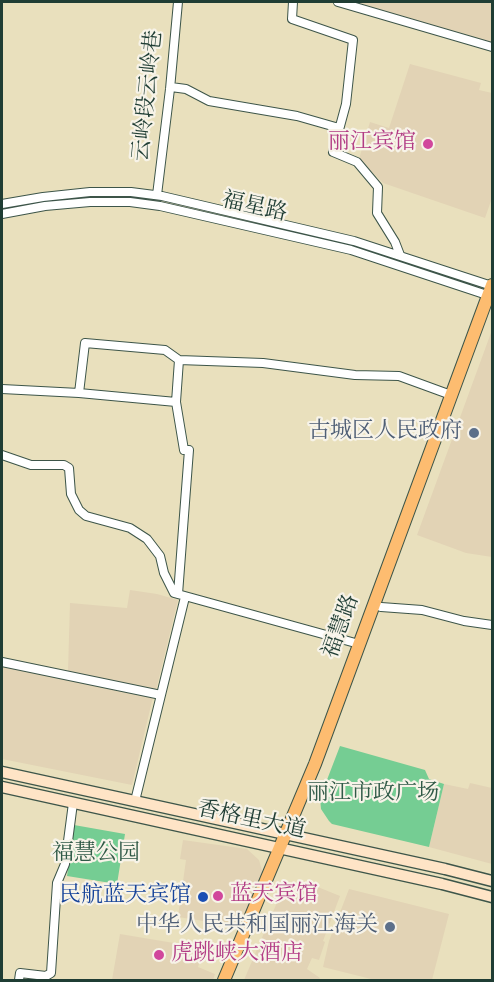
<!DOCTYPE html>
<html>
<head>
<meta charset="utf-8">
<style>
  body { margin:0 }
  #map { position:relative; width:494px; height:982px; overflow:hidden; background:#e9e0bd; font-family:"Sorts Mill Goudy",serif }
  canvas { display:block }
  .frame { position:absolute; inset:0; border:3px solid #1f3d34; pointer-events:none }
</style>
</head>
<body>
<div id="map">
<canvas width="494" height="982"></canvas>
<div class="frame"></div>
</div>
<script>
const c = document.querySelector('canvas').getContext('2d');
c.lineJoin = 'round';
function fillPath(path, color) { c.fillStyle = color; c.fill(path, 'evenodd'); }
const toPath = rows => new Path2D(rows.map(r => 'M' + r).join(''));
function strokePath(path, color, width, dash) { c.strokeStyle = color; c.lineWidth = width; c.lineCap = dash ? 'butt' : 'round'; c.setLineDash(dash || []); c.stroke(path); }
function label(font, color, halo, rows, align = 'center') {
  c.font = font + ' "Sorts Mill Goudy","Noto Serif SC",serif'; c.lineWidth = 4.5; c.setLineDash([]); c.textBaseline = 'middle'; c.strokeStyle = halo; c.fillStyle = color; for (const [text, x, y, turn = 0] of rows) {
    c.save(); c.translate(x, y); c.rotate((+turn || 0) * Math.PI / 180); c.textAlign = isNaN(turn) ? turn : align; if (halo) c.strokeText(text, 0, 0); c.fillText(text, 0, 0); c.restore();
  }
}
const built = toPath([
  [347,2,492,2,492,43,422,22],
  [410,64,481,83,479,90,492,93,492,198,485,218,383,183,359,159,370,122,389,128],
  [492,330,492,557,466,553,417,535],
  [130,590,157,594,178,600,156,690,68,671,70,603,127,608],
  [2,665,153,697,132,785,2,759],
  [470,783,492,788,492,864,429,847,444,784,468,789],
  [183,840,247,849,259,860,263,874,242,927,178,917,186,860,180,859],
  [303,881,340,896,323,941,325,942,319,960,312,958,307,969,320,978,319,980,244,980,284,886],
  [349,889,449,914,432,980,375,980,323,967,329,941],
  [120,934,204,948,198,967,215,974,213,980,112,980]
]);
const green = toPath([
  [340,746,425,770,429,779,444,784,429,847,332,824,329,821,321,809,320,798],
  [74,825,125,834,117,884,67,876]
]);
const minor = toPath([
  [293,2,292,19,353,40,346,104,333,152,357,162,378,187,377,213,395,242,400,255],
  [338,2,492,47],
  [171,87,186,89,209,101,297,116,339,128],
  [157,195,170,89,178,2],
  [2,204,43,197,90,192,131,192,162,196,354,241,492,286],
  [2,214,45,206,90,202,130,202,160,206,351,250,490,296],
  [2,389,79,393,85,343,165,350,179,360,263,363,355,375,399,376,451,395],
  [79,393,176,402,179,360],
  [176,402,184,450,189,450,178,594],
  [2,455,31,465,64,465,69,468,71,494,79,510,86,516,130,528,147,539,160,556,164,573,174,593,359,644],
  [381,607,422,610,464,621,492,625],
  [2,662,161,695],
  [135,801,185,597],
  [19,980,20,973,46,976,51,973,57,883,65,864,73,803]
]);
const secondary = toPath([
  [2,772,445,869,492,881],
  [2,787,442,884,492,897]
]);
const primary = toPath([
  [224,980,315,764,492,285]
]);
const markers = [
  [428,144,6,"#d1479c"],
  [474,433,6,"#5c6f8a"],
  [218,896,6,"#d1479c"],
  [203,897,6,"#1a4fb4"],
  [390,927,6,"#5c6f8a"],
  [159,955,6,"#d1479c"]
];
const streetNames = [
  ["云岭段云岭巷",150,96,-84],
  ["福星路",254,209,13],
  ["福慧路",343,627,-70],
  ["香格里大道",251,822,12]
];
const hotelNames = [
  ["丽江宾馆",416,144,"right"],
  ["蓝天宾馆",230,896],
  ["虎跳峡大酒店",171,955]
];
const serviceNames = [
  ["古城区人民政府",462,433],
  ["中华人民共和国丽江海关",378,927]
];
const parkNames = [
  ["丽江市政广场",373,795],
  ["福慧公园",96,855]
];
const transitNames = [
  ["民航蓝天宾馆",191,897]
];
fillPath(built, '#e2d3b5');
fillPath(green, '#75cd93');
strokePath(minor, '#3d5549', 10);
strokePath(secondary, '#3d5549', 13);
strokePath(primary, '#3d5549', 14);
strokePath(minor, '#fff', 8);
strokePath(secondary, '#fee4c6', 10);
strokePath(primary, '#fdbc70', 12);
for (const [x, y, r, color] of markers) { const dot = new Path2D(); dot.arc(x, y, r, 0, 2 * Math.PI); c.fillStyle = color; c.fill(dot); strokePath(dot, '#f7f3e8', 2); }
label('22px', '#1f3d34', '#f7f3e8', streetNames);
label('22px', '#b23c85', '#f7f3e8', hotelNames, 'left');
label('22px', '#4e5e75', '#f7f3e8', serviceNames, 'right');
label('22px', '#305a47', '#f7f3e8', parkNames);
label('22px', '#164399', '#f7f3e8', transitNames, 'right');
</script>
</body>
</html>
